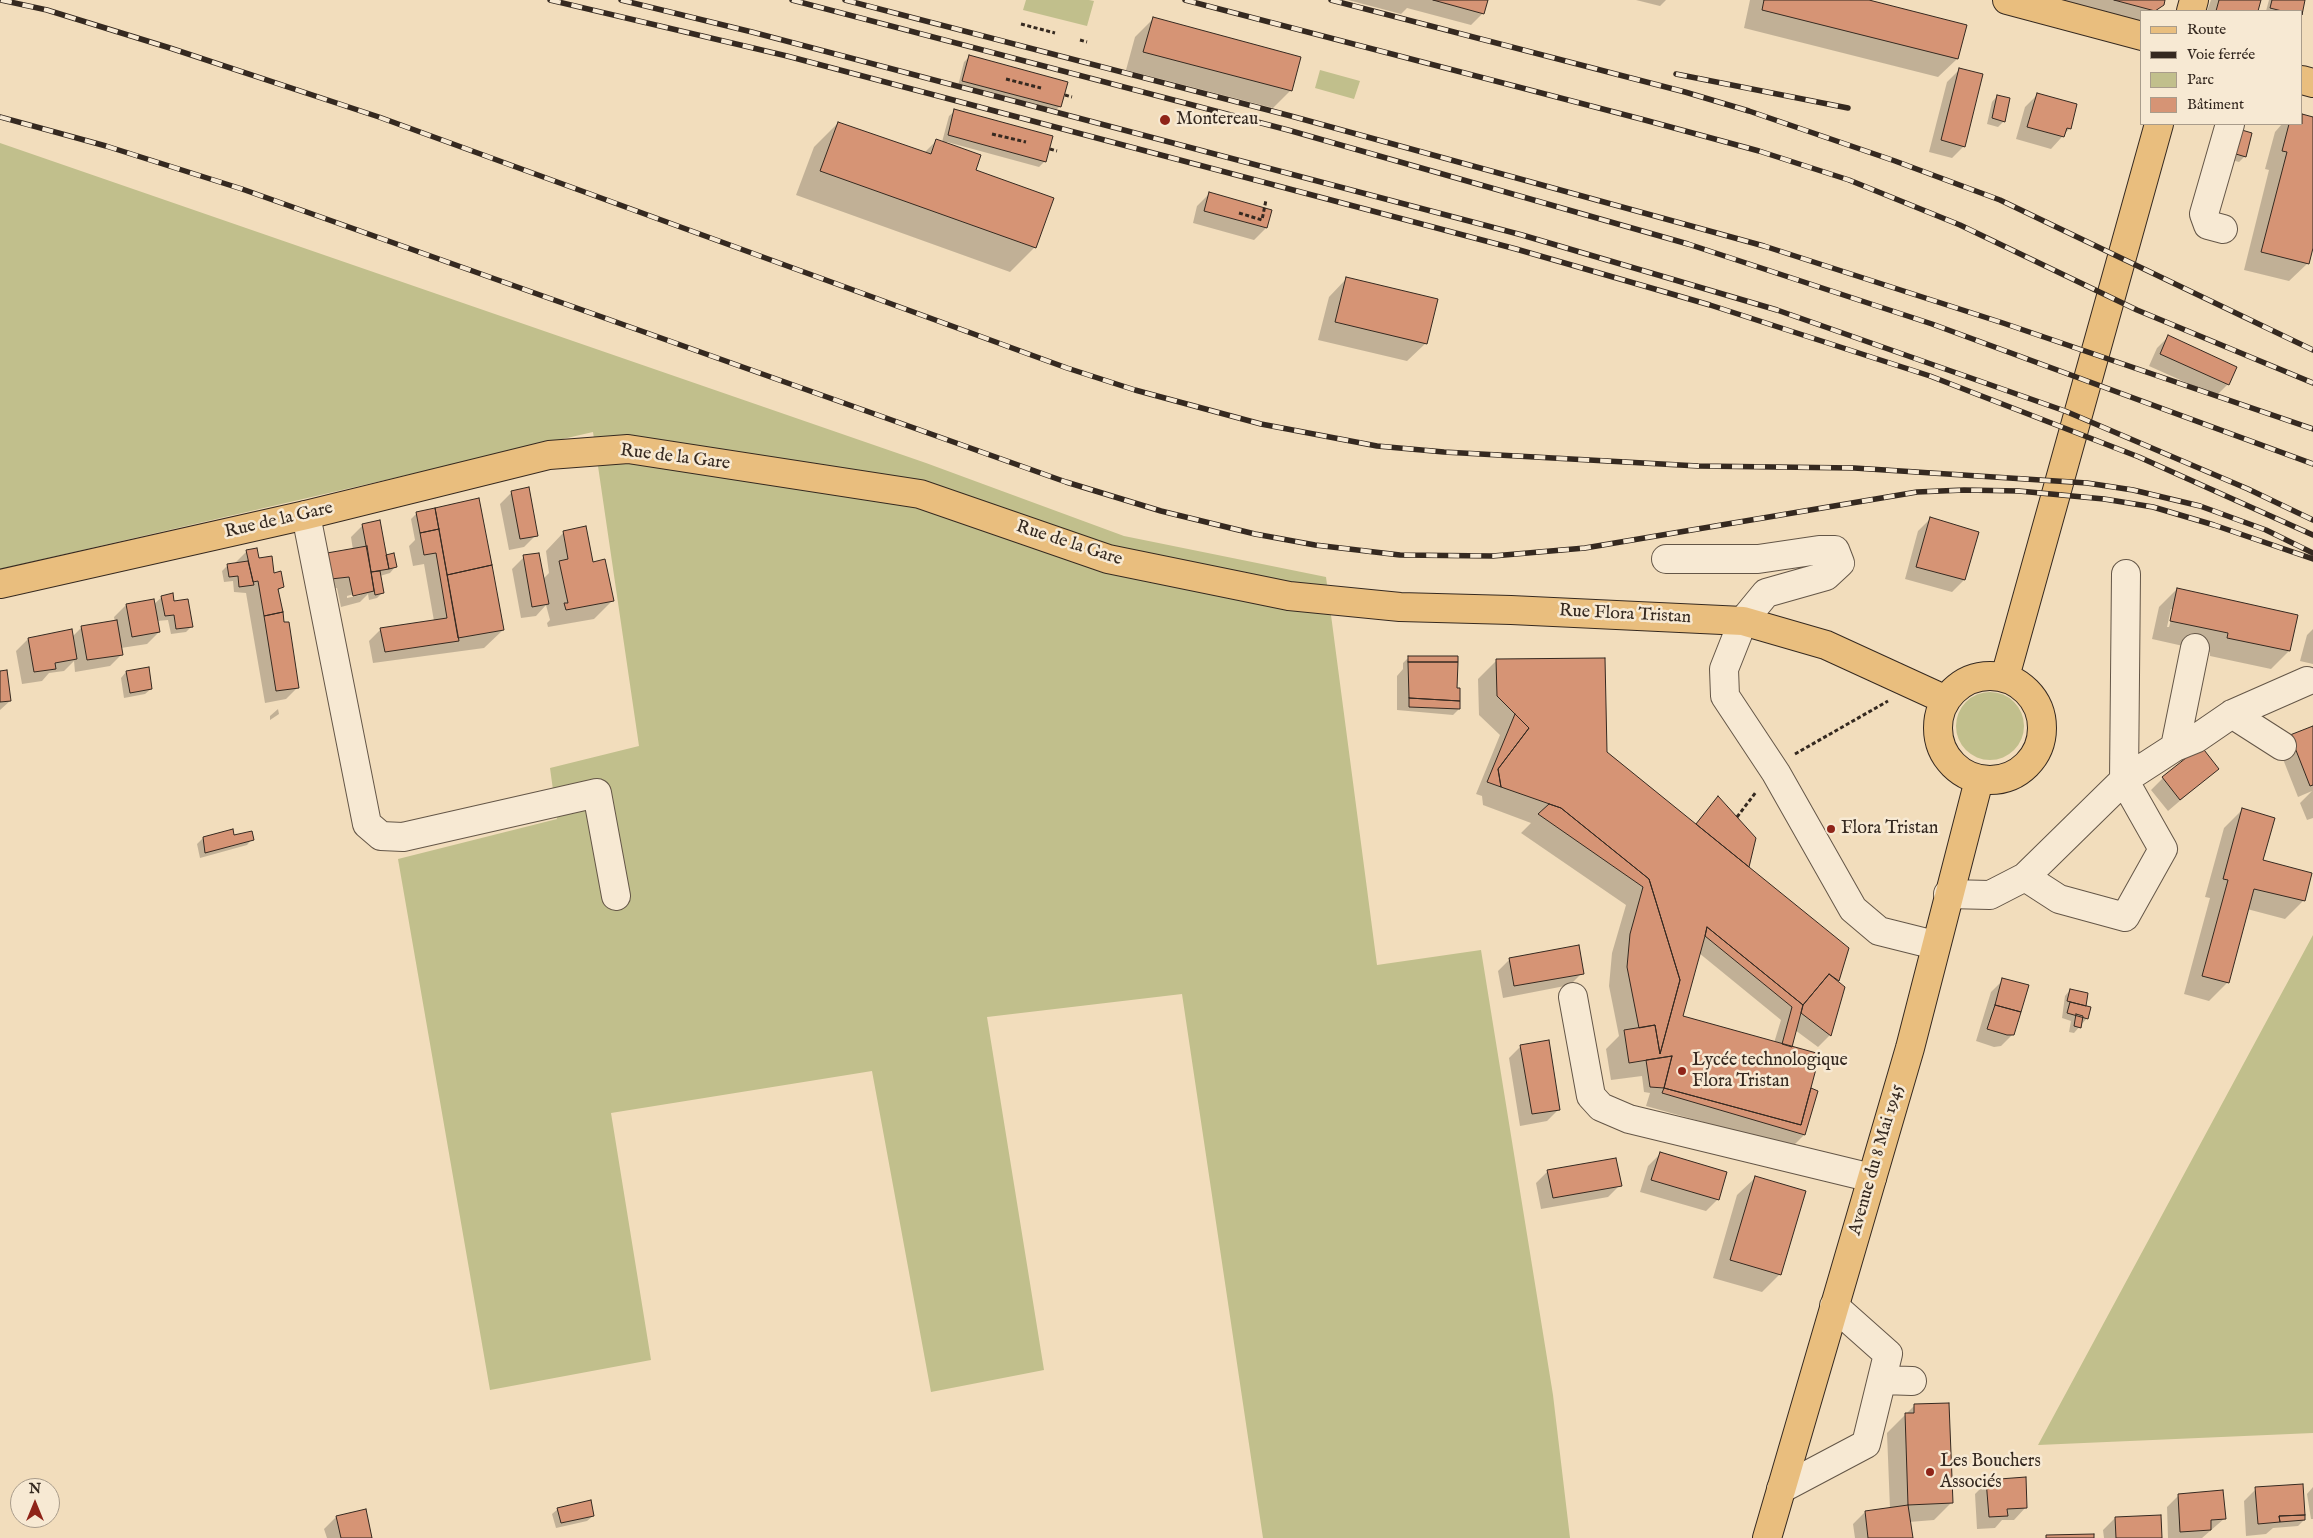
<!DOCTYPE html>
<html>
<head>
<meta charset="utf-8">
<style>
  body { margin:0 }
  #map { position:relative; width:2313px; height:1538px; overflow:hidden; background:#f2ddbc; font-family:"IM FELL English",serif }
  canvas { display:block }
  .legend { position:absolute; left:2140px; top:10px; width:162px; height:115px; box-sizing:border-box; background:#f7e9d3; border:1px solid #a99c8b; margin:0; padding:6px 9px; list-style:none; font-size:15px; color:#352920 }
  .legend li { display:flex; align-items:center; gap:10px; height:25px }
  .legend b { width:25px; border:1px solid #a99c8b }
  .north { position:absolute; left:10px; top:1478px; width:50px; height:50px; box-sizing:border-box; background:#f7e9d3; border:1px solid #a99c8b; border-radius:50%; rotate:0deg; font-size:14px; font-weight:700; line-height:20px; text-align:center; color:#352920 }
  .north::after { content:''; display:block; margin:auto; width:18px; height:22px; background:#8f2418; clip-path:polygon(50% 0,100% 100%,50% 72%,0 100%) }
</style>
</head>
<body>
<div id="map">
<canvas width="2313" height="1538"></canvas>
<ul class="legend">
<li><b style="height:6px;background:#e9be7e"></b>Route</li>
<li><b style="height:6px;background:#352920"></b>Voie ferrée</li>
<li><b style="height:14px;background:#c1bf8c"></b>Parc</li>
<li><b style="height:14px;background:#d69475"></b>Bâtiment</li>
</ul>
<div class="north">N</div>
</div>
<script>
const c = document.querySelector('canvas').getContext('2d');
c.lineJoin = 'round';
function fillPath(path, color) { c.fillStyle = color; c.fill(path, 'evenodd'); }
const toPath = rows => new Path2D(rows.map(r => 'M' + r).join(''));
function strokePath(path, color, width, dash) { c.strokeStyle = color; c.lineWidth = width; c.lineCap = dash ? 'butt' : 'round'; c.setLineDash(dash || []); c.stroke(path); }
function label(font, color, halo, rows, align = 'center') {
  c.font = font + ' "IM FELL English",serif'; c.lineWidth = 5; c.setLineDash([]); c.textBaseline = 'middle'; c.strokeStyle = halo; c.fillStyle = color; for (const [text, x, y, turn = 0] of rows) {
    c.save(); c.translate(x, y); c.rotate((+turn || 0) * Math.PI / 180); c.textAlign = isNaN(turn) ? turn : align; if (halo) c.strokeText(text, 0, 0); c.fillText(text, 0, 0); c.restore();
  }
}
const green = toPath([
  [1026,0,1089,0,1094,1,1087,26,1023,10],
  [1320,70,1360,81,1354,99,1315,88],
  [0,143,926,463,1124,536,1326,577,1377,965,1481,950,1553,1395,1570,1538,1263,1538,1182,994,987,1017,1044,1370,931,1392,872,1071,611,1113,651,1360,490,1390,398,859,557,819,550,768,639,746,593,432,0,569],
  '1956 726a34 34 0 1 1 68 0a34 34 0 1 1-68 0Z',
  [2313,935,2313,1433,2038,1445]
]);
const shadow = toPath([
  [1348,0,1487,0,1483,13,1471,25,1407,8,1401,14],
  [1636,0,1666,0,1660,6],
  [1750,0,1864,0,1965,26,1957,59,1938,77,1744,28],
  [2059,0,2164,0,2155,11,2142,11,2142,25],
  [2211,0,2260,0,2257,11,2207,11],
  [2269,0,2304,0,2301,11,2266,11],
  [1153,19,1291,90,1273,108,1126,70,1135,37],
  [970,56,1060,106,1054,112,958,86,964,62],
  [1959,70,1964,146,1952,158,1929,152,1947,82],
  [2037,95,2070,128,2051,149,2016,139,2025,107],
  [1997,96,2004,121,1998,127,1987,124,1992,102],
  [955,111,1045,161,1039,167,947,142,946,144,974,170,1035,247,1010,272,796,195,814,147,838,123,924,153,937,140,942,142,949,116],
  [2302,116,2313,119,2313,243,2308,263,2289,281,2244,270,2269,170,2265,169,2275,132,2282,124,2302,124],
  [2230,135,2245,156,2239,162,2224,158],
  [1209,194,1266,228,1254,240,1193,223,1197,206],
  [1347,278,1426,343,1407,361,1318,340,1329,297],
  [2169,336,2228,384,2216,396,2149,366,2157,348],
  [512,492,536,535,524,547,509,550,500,504],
  [417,513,503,630,484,648,373,663,369,641,381,629,434,621,424,564,413,566,409,546,415,540,411,519],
  [1930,519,1964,580,1952,592,1905,579,1918,531],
  [363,525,395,567,390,573,380,576,382,593,377,598,369,600,368,594,360,602,341,607,337,588,319,590,353,550,351,537],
  [361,592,361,595,347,598,347,596],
  [564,532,592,564,612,601,594,619,548,627,547,623,550,620,546,605,536,616,521,618,512,569,524,557,543,579,549,573,546,551],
  [247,551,273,575,282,587,278,591,298,687,286,699,265,703,246,593,234,592,233,581,224,582,222,571,228,565,235,563],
  [2177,589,2289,651,2271,669,2210,656,2210,652,2152,639,2159,607],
  [2171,609,2174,609,2169,627,2167,627],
  [162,597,173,603,192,626,186,632,171,634,168,620,157,621,159,632,147,644,121,648,122,654,110,666,75,672,74,661,64,671,49,673,42,681,22,684,16,651,28,639,72,637,82,627,115,622,114,617,126,605,154,604],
  [2313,629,2313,664,2300,661,2307,635],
  [1409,657,1456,689,1459,709,1453,715,1397,710,1397,676,1403,669,1403,663],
  [1497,660,1695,825,1712,804,1755,839,1748,867,1848,948,1837,982,1830,1035,1818,1047,1795,1030,1791,1046,1809,1089,1817,1092,1804,1135,1792,1147,1646,1106,1650,1093,1644,1092,1642,1076,1611,1080,1606,1049,1619,1036,1609,986,1612,953,1626,905,1521,833,1531,823,1483,805,1482,796,1476,794,1500,735,1479,715,1478,679],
  [1699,953,1781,1020,1774,1043,1682,1016],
  [0,672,10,701,0,710],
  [126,672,151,689,145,694,124,698,121,678],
  [278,709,279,714,270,720,270,716],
  [2313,730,2313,818,2307,820,2300,803,2312,791,2298,797,2279,749],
  [2217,769,2168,811,2151,790,2163,778],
  [2242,810,2262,861,2310,874,2303,901,2285,919,2247,909,2228,982,2209,1001,2184,994,2210,898,2205,897,2224,828],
  [232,831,233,836,252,839,247,845,200,858,197,844,203,838],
  [1510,959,1582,973,1570,985,1503,998,1498,971],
  [2003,980,2013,1034,2001,1046,1994,1047,1976,1041,1991,992],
  [2070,990,2084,1007,2087,1018,2074,1033,2069,1032,2071,1021,2062,1018,2065,996],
  [1521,1046,1559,1109,1547,1121,1520,1126,1509,1058],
  [1660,1154,1718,1199,1706,1211,1640,1192,1648,1166],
  [1548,1171,1620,1185,1608,1197,1541,1209,1536,1183],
  [1756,1177,1780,1274,1762,1292,1713,1278,1737,1195],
  [1914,1406,1952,1502,1934,1520,1909,1522,1911,1538,1855,1538,1853,1524,1865,1512,1890,1509,1887,1433],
  [1987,1482,2026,1507,2014,1520,2002,1520,1995,1528,1977,1529,1975,1494],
  [2313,1487,2313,1519,2311,1519,2307,1494],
  [2256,1489,2304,1520,2298,1526,2273,1528,2266,1534,2246,1536,2244,1501],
  [2179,1495,2225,1518,2202,1538,2168,1538,2167,1507],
  [558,1509,593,1516,587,1521,556,1528,552,1514],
  [336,1517,370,1538,327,1538,324,1529],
  [2115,1518,2160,1538,2104,1538,2103,1530]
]);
const building = toPath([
  [1433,0,1488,0,1484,14,1433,0],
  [1764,0,1869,0,1967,25,1958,59,1762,10,1764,0],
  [2114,0,2165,0,2164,5,2155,11,2114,0],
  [2219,0,2261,0,2258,11,2216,11,2219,0],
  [2272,0,2305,0,2302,15,2302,11,2282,11,2270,8,2272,0],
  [1153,17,1301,57,1292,91,1143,52,1153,17],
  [969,55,1068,82,1061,107,962,81,969,55],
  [1959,68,1983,74,1965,147,1941,140,1959,68],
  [2037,93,2077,104,2071,129,2067,128,2064,137,2027,127,2037,93],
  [1997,95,2010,98,2005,122,1992,118,1997,95],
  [954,109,1053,136,1046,162,948,135,954,109],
  [2302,114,2313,117,2313,248,2309,264,2261,252,2287,152,2282,151,2289,124,2302,124,2302,114],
  [838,122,931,154,936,139,981,155,976,170,1054,198,1036,248,820,171,838,122],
  [2235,128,2252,133,2246,157,2229,152,2235,128],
  [1209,192,1272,210,1267,228,1204,211,1209,192],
  [1346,277,1438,299,1427,344,1335,322,1346,277],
  [2168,335,2237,367,2229,385,2160,354,2168,335],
  [529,487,538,536,520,539,511,491,529,487],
  [479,498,492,565,447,575,435,508,479,498],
  [435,508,439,529,420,533,416,512,435,508],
  [1930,517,1979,532,1965,580,1916,567,1930,517],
  [380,520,389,569,371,572,362,524,380,520],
  [586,526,593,562,605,559,614,601,566,610,564,603,568,603,559,561,568,559,563,531,586,526],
  [439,529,459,641,385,652,380,628,447,618,436,553,424,555,420,533,439,529],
  [367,546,374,591,353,596,349,577,331,579,327,553,367,546],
  [257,548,259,558,272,556,274,573,281,571,284,587,278,589,283,612,264,616,258,581,253,582,246,550,257,548],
  [394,553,397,567,389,569,386,555,394,553],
  [539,553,549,604,532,607,523,555,539,553],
  [248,561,254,585,239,587,238,576,229,577,227,564,248,561],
  [492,565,504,630,458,638,447,575,492,565],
  [380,571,384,593,375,595,371,572,380,571],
  [2177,588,2298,615,2290,651,2227,638,2228,633,2170,621,2177,588],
  [173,593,174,601,188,599,193,627,176,629,174,615,165,616,161,596,173,593],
  [154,599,160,632,132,637,126,604,154,599],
  [283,612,284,622,289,622,299,688,276,691,264,616,283,612],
  [117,620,123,655,87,660,81,626,117,620],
  [72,629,77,659,55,663,56,669,34,672,28,638,72,629],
  [1408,656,1458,656,1458,662,1408,662,1408,656],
  [1605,658,1607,752,1849,948,1839,981,1829,974,1803,1005,1707,927,1705,936,1683,1016,1820,1054,1801,1125,1664,1088,1672,1056,1629,1063,1624,1030,1655,1025,1660,1054,1680,980,1649,879,1561,808,1501,787,1498,769,1529,728,1497,696,1496,659,1605,658],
  [1408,662,1458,662,1457,688,1460,688,1460,701,1409,698,1408,662],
  [149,667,152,689,130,693,126,671,149,667],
  [7,670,11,701,0,702,0,671,7,670],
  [1409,698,1460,701,1460,709,1409,707,1409,698],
  [1515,714,1529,728,1498,769,1501,787,1487,782,1515,714],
  [2313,726,2313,785,2310,786,2290,735,2313,726],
  [2201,746,2219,769,2180,800,2162,777,2201,746],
  [1718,796,1756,838,1749,867,1696,824,1718,796],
  [1549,804,1561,808,1649,879,1680,980,1660,1054,1655,1025,1639,1028,1627,967,1630,934,1643,887,1538,814,1549,804],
  [2242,808,2275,818,2263,860,2312,873,2305,901,2254,889,2229,983,2202,976,2228,880,2223,879,2242,808],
  [233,829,234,835,252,831,254,840,205,853,203,837,233,829],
  [1707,927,1803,1005,1792,1047,1782,1044,1792,1007,1705,936,1707,927],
  [1579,945,1584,974,1514,986,1509,958,1579,945],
  [1829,974,1845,987,1831,1036,1801,1013,1803,1005,1829,974],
  [2002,978,2029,985,2021,1012,1995,1005,2002,978],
  [2070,989,2088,993,2086,1006,2067,1001,2070,989],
  [2070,1002,2091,1007,2088,1019,2067,1013,2070,1002],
  [1995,1005,2021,1012,2014,1035,2007,1035,1987,1029,1995,1005],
  [2076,1014,2083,1016,2081,1028,2074,1026,2076,1014],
  [1549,1040,1560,1110,1532,1114,1520,1045,1549,1040],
  [1672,1056,1664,1088,1650,1087,1646,1060,1672,1056],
  [1664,1088,1801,1125,1811,1088,1818,1091,1805,1135,1662,1093,1664,1088],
  [1660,1152,1727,1172,1719,1200,1651,1180,1660,1152],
  [1616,1158,1622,1186,1553,1198,1547,1170,1616,1158],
  [1755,1176,1806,1191,1781,1275,1730,1260,1755,1176],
  [1949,1403,1953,1503,1908,1505,1905,1413,1914,1413,1914,1404,1949,1403],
  [2026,1477,2027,1508,2007,1509,2008,1516,1989,1517,1986,1480,2026,1477],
  [2303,1484,2305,1515,2279,1516,2280,1522,2258,1524,2255,1487,2303,1484],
  [2223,1490,2226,1519,2211,1520,2211,1530,2180,1532,2178,1494,2223,1490],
  [591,1500,594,1516,561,1523,557,1508,591,1500],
  [1908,1505,1913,1538,1868,1538,1865,1511,1908,1505],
  [366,1509,372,1538,341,1538,336,1516,366,1509],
  [2161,1515,2162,1538,2116,1538,2115,1517,2161,1515],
  [2305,1515,2305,1520,2280,1522,2279,1516,2305,1515],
  [2094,1534,2094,1538,2046,1538,2046,1535,2094,1534]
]);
const path = toPath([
  [1021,24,1055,33],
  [1080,40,1087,42],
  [1006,79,1041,88],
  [1065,95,1072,97],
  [992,134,1026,142],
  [1050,149,1057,151],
  [1239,213,1262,220,1266,200],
  [1795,754,1888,701],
  [1737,817,1756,792]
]);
const minor = toPath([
  [2223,229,2208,225,2204,214,2230,124],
  [306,515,367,824,381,836,403,837,597,793,616,896],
  [1666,559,1758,559,1819,550,1835,550,1840,563,1826,576,1766,593,1743,621,1724,669,1725,696,1776,773,1853,909,1879,931,1935,945],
  [2232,714,2282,746],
  [2175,747,2195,648],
  [2025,877,2059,899,2125,917,2163,849,2124,780,2175,747,2197,738,2232,714,2307,681],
  [1948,894,1990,895,2025,877,2124,780,2126,574],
  [1573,997,1591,1096,1601,1107,1629,1119,1872,1178],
  [1882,1380,1912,1381],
  [1781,1489,1866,1444,1888,1354,1834,1306]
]);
const major = toPath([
  [2007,0,2142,36],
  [2191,11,2194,0],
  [2302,80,2313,83],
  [0,584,306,515,549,455,628,449,920,494,1108,559,1289,596,1400,607,1511,610,1743,621,1826,645,1946,700],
  '1938 728a52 52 0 1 1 104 0a52 52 0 1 1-104 0Z',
  [2005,677,2159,124],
  [1767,1538,1910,1048,1979,780]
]);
const rail = toPath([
  [1,0,47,10,170,48,379,117,1067,368,1135,390,1261,424,1377,446,1444,452,1698,466,1854,468,2087,483,2133,490,2200,506,2266,530,2313,553],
  [550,0,787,56,1516,249,1710,305,1930,376,2139,457,2313,535],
  [621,0,752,32,1522,235,1777,310,2065,411,2248,489,2313,520],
  [792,0,1288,130,1688,244,1932,324,2313,464],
  [845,0,1291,116,1764,246,2003,323,2313,429],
  [1185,0,1641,119,1759,151,1849,180,1960,225,2137,310,2313,383],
  [1331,0,1685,92,1749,111,1895,161,2000,200,2313,350],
  [1676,74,1848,108],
  [0,117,106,146,242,189,1066,482,1161,511,1255,534,1315,545,1400,555,1493,556,1585,548,1917,492,1964,490,2019,491,2104,499,2153,507,2214,525,2313,559]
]);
const markers = [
  [1165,120,6,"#8f2418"],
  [1831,829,5,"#8f2418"],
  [1682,1071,5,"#8f2418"],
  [1930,1472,5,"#8f2418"]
];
const poiNames = [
  ["Montereau",1176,120],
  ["Flora Tristan",1841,829],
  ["Lycée technologique",1692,1061],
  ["Flora Tristan",1692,1082],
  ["Les Bouchers",1940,1462],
  ["Associés",1940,1483]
];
const streetNames = [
  ["Rue de la Gare",675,458,7],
  ["Rue de la Gare",279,521,-13],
  ["Rue de la Gare",1069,544,18],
  ["Rue Flora Tristan",1625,615,3],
  ["Avenue du 8 Mai 1945",1877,1160,-74]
];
fillPath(green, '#c1bf8c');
fillPath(shadow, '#0003');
fillPath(building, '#d69475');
strokePath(building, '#352920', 1);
strokePath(minor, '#645647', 30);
strokePath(major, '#352920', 30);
strokePath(path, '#352920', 3, [4, 2.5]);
strokePath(minor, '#f7e9d3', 28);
strokePath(major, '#e9be7e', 28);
strokePath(rail, '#352920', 5.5);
strokePath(rail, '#f7e9d3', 4, [11]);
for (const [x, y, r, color] of markers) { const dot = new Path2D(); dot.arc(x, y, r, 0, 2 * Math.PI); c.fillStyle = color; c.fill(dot); strokePath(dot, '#f7e9d3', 2); }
label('18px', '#352920', '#f7e9d3', poiNames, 'left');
label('18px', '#352920', '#f7e9d3', streetNames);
</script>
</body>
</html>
